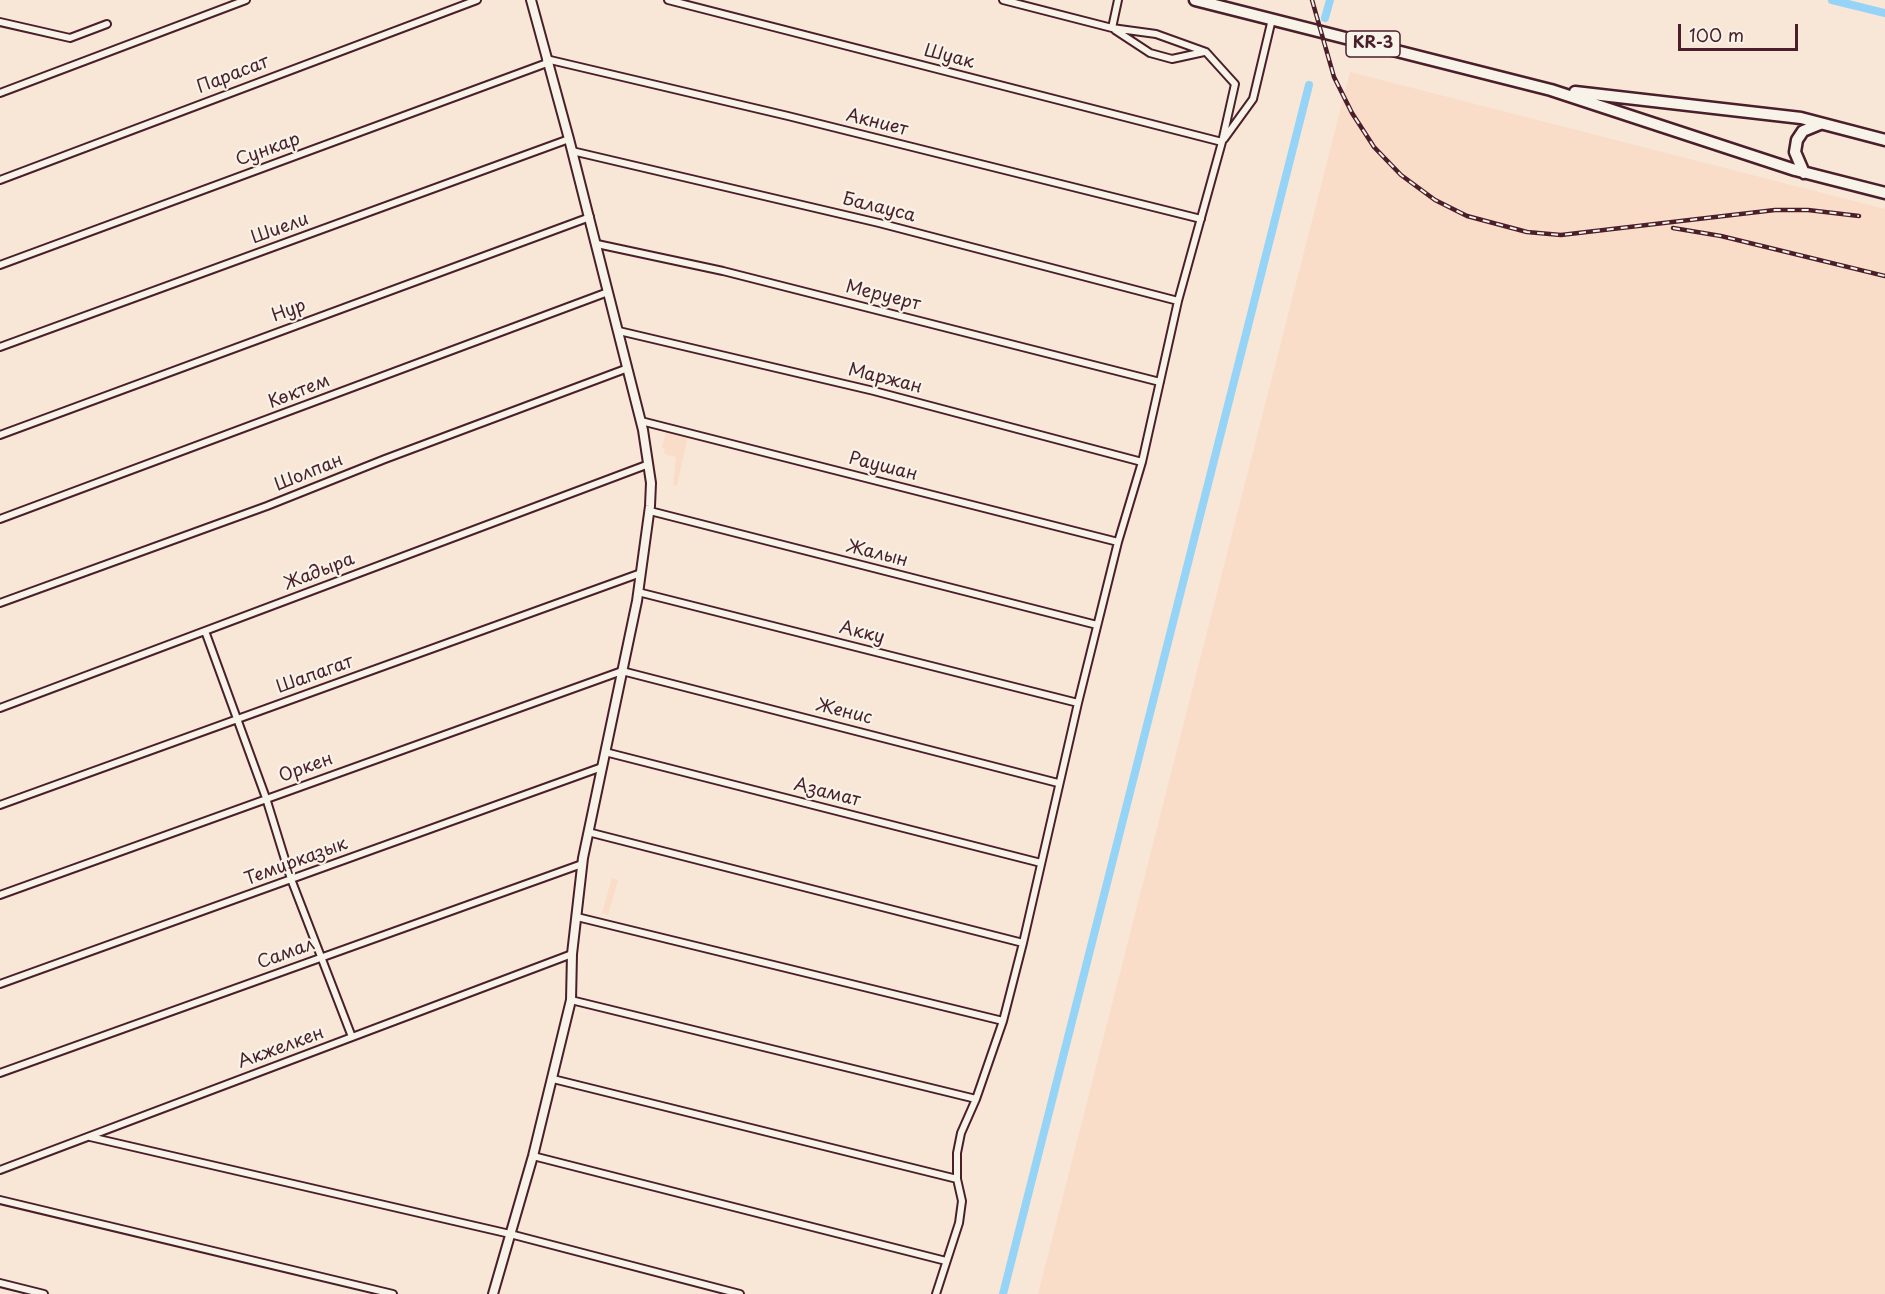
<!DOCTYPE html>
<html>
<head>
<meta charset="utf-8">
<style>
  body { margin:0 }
  #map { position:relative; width:1885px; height:1294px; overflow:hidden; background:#f8e6d6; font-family:"Playpen Sans",sans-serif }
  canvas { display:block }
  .scale { position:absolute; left:1678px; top:24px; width:120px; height:27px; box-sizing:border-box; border:3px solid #4a1f2b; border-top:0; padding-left:8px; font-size:18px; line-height:21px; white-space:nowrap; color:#4a1f2b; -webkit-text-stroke:4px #f7f3e8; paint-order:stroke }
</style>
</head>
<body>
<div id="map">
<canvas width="1885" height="1294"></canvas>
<div class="scale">100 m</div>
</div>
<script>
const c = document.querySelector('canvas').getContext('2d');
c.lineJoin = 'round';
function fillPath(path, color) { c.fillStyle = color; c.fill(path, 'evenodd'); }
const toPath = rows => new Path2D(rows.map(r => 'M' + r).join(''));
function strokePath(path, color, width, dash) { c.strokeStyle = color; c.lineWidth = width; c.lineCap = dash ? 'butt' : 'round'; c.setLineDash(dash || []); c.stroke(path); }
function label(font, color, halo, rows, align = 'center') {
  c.font = font + ' "Playpen Sans",sans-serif'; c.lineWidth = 4.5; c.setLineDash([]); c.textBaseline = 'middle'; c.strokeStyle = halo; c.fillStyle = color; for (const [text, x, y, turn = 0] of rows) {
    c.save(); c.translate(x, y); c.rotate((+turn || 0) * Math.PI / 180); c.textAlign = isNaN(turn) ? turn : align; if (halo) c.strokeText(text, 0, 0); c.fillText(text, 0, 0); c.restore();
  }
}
const built = toPath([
  [1350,72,1885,209,1885,1294,1038,1294],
  [666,430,688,435,677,486,673,485,676,457,664,454,665,449,662,448],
  [612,878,618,880,608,915,602,913]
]);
const canal = toPath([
  [1832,0,1885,13],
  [1325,18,1330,0],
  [1003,1294,1309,85]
]);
const minor = toPath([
  [668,0,1222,142],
  [1003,0,1112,28,1118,0],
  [0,22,70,38,107,24],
  [1115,30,1150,53,1172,59,1204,52],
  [546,59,788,116,1201,219],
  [0,93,246,0],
  [1224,139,1253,99,1272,19],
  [572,151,879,223,1178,301],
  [0,180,477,0],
  [597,244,723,271,1160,382],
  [0,265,547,63],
  [619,331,874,391,1142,462],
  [0,347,569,139],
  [641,421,1118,542],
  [0,435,590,217],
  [650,511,1097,625],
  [0,519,608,292],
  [638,592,1078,703],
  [0,603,267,506,385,459,628,368],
  [205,631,266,798,291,879,352,1037],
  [0,708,649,464],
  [605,752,1041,863],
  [0,805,641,573],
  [588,832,1023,943],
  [0,895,622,671,1058,783],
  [577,917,1003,1021],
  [0,984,602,767],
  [571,1000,976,1099],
  [0,1073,582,864],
  [553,1079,957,1179],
  [90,1137,510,1234,740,1294],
  [533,1156,946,1261],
  [0,1170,572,954],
  [0,1200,393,1294],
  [0,1283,44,1294],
  [936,1294,959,1223,962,1201,957,1179,957,1153,961,1133,976,1099,1003,1021,1023,943,1078,703,1118,542,1142,462,1178,301,1222,142,1235,84,1206,52,1156,34,1112,28]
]);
const tertiary = toPath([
  [493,1294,533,1156,571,1000,572,954,583,858,637,601,650,506,651,483,643,430,569,139,531,0]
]);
const primary = toPath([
  [1195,0,1551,90,1795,170,1885,193],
  [1575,92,1801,118,1885,140],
  [1804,173,1795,152,1797,140,1803,131,1820,124]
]);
const rail = toPath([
  [1312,0,1334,77,1352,113,1374,147,1401,175,1435,200,1467,216,1527,232,1561,235,1775,210,1808,210,1859,216],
  [1673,228,1721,236,1885,276]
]);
const shields = [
  [1373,44,54]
];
const shieldNames = [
  ["KR-3",1373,44]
];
const streetNames = [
  ["Шуак",949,57,14],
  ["Парасат",233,75,-21],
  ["Акниет",877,123,14],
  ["Сункар",268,150,-20],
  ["Балауса",879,208,14],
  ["Шиели",280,229,-20],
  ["Меруерт",883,296,14],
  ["Нур",289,311,-21],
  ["Маржан",885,379,14],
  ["Көктем",299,392,-21],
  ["Раушан",883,467,14],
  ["Шолпан",309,473,-22],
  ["Жалын",877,554,14],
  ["Жадыра",319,572,-21],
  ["Акку",862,633,14],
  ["Шапагат",315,675,-20],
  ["Женис",844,712,14],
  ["Оркен",306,768,-20],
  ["Азамат",827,793,14],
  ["Темирказык",296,862,-20],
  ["Самал",286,954,-20],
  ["Акжелкен",281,1048,-20]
];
fillPath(built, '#f9ddc9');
strokePath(canal, '#96d4f7', 8);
strokePath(minor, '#4a1f2b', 10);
strokePath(tertiary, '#4a1f2b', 12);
strokePath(primary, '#4a1f2b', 15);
strokePath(minor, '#f7f3e8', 6);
strokePath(tertiary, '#f7f3e8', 8);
strokePath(primary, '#f7f3e8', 10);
strokePath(rail, '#4a1f2b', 4.5);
strokePath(rail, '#f7f3e8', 2, [7]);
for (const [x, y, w] of shields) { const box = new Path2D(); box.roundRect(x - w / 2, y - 13, w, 26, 4.5); c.fillStyle = '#f7f3e8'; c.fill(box); strokePath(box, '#4a1f2b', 1.5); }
label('bold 16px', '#4a1f2b', null, shieldNames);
label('18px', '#4a1f2b', '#f7f3e8', streetNames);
</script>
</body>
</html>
